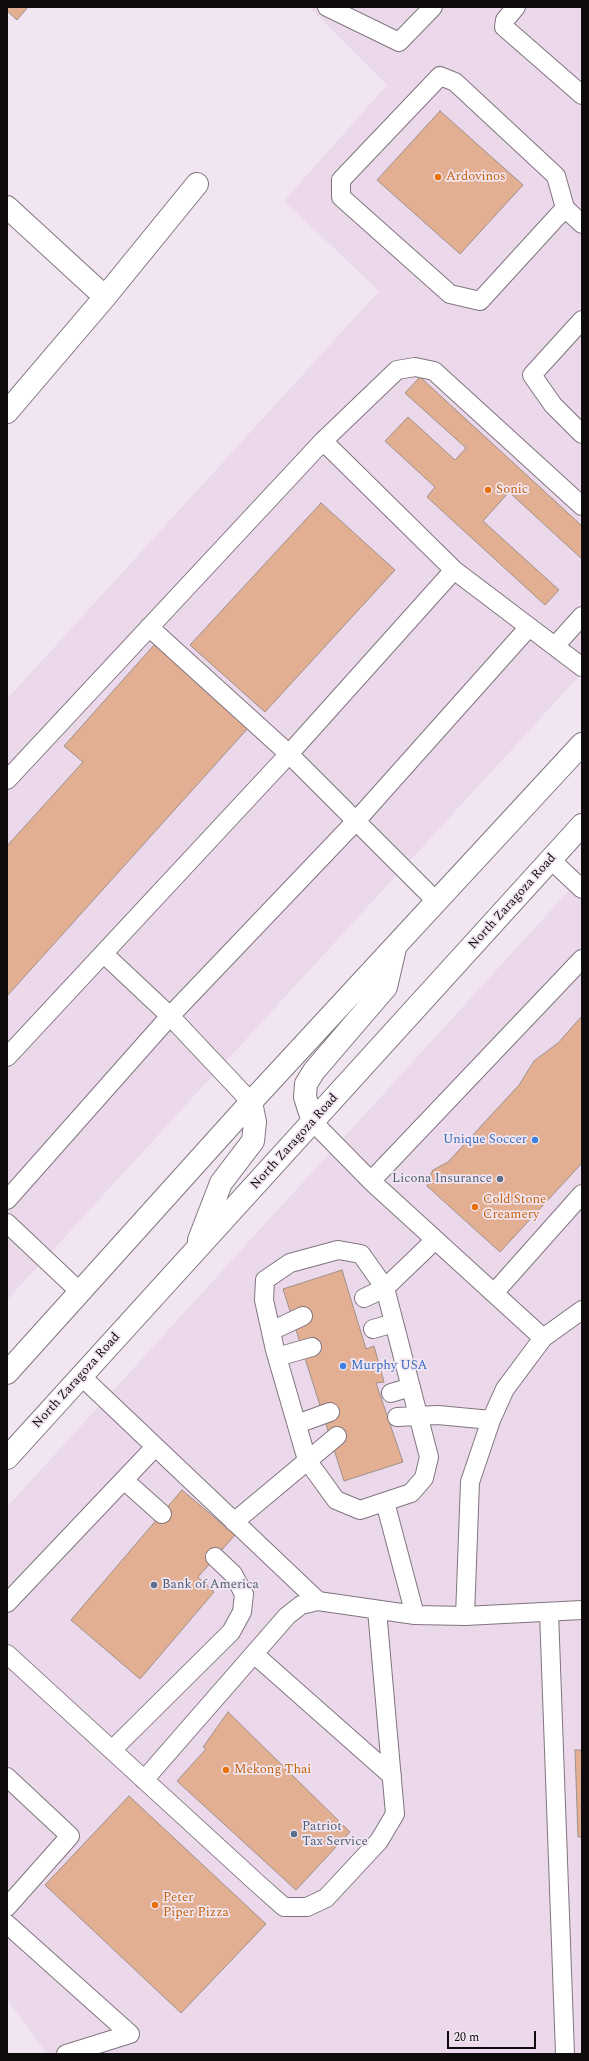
<!DOCTYPE html>
<html>
<head>
<meta charset="utf-8">
<style>
  body { margin:0 }
  #map { position:relative; width:589px; height:2061px; overflow:hidden; background:#f1e5f1; font-family:Spectral,serif }
  canvas { display:block }
  .frame { position:absolute; inset:0; border:8px solid #0e0a0d; pointer-events:none }
  .scale { position:absolute; left:447px; top:2031px; width:89px; height:18px; box-sizing:border-box; border:2px solid #0e0a0d; border-top:0; padding-left:5px; font-size:12px; line-height:14px; white-space:nowrap; color:#0e0a0d; -webkit-text-stroke:3px #f1e5f1; paint-order:stroke }
</style>
</head>
<body>
<div id="map">
<canvas width="589" height="2061"></canvas>
<div class="frame"></div>
<div class="scale">20 m</div>
</div>
<script>
const c = document.querySelector('canvas').getContext('2d');
c.lineJoin = 'round';
function fillPath(path, color) { c.fillStyle = color; c.fill(path, 'evenodd'); }
const toPath = rows => new Path2D(rows.map(r => 'M' + r).join(''));
function strokePath(path, color, width, dash) { c.strokeStyle = color; c.lineWidth = width; c.lineCap = dash ? 'butt' : 'round'; c.setLineDash(dash || []); c.stroke(path); }
function label(font, color, halo, rows, align = 'center') {
  c.font = font + ' Spectral,serif'; c.lineWidth = 3.5; c.setLineDash([]); c.textBaseline = 'middle'; c.strokeStyle = halo; c.fillStyle = color; for (const [text, x, y, turn = 0] of rows) {
    c.save(); c.translate(x, y); c.rotate((+turn || 0) * Math.PI / 180); c.textAlign = isNaN(turn) ? turn : align; if (halo) c.strokeText(text, 0, 0); c.fillText(text, 0, 0); c.restore();
  }
}
const commercial = toPath([
  [309,7,582,7,582,673,7,1300,7,699,379,291,284,201,387,85],
  [582,876,582,2054,47,2054,7,1999,7,1507]
]);
const building = toPath([
  [7,7,28,7,17,20,7,11,7,7],
  [440,111,523,185,460,254,377,180,440,111],
  [420,377,582,526,582,559,509,492,483,521,559,590,545,605,427,497,435,487,385,441,408,417,455,460,466,448,405,393,420,377],
  [321,503,395,570,265,712,190,645,321,503],
  [155,644,249,727,7,996,7,846,83,762,64,746,155,644],
  [582,1016,582,1163,500,1252,427,1186,429,1178,433,1170,448,1162,519,1085,534,1061,558,1043,582,1016],
  [342,1270,366,1349,374,1346,384,1382,376,1383,403,1462,344,1481,283,1289,342,1270],
  [182,1490,235,1535,198,1577,214,1592,140,1679,71,1620,182,1490],
  [228,1712,350,1832,296,1890,177,1781,206,1749,203,1747,228,1712],
  [575,1750,582,1750,582,1837,578,1837,575,1750],
  [129,1796,266,1924,181,2013,45,1885,129,1796]
]);
const service = toPath([
  [327,7,399,42,433,7],
  [516,7,505,20,504,27,582,95],
  [565,208,480,301,450,294,341,197,341,180,440,76,455,82,556,176,565,208,582,224],
  [582,320,532,375,553,405,582,434],
  [582,506,434,371,415,367,397,370,323,441,454,570,582,667],
  [149,627,289,754,454,570],
  [555,646,582,616],
  [7,780,323,441],
  [551,860,582,889],
  [104,954,170,1016,251,1102],
  [7,1057,289,754,356,821,529,627],
  [313,1122,371,1181,543,1338],
  [371,1181,582,959],
  [7,1200,170,1016,356,821,437,902],
  [7,1223,80,1292],
  [338,1250,361,1254,385,1288,429,1457,424,1478,411,1493,360,1510,336,1500,307,1460,275,1350,264,1300,265,1280,290,1263,338,1250],
  [494,1293,582,1194],
  [364,1298,385,1288,435,1240],
  [373,1329,394,1323],
  [271,1331,303,1316],
  [277,1357,312,1347],
  [81,1376,318,1601,415,1615,465,1616,582,1610],
  [391,1393,411,1387],
  [397,1417,438,1415,491,1420],
  [297,1424,330,1412],
  [124,1480,162,1514],
  [385,1502,415,1615],
  [234,1522,337,1436],
  [7,1603,155,1447],
  [549,1612,565,2054],
  [465,1616,470,1482,491,1420,505,1389,543,1338,582,1310],
  [7,1654,257,1883,284,1907,307,1907,326,1898,379,1841,395,1814,377,1610],
  [254,1654,392,1776],
  [112,1750,231,1632,242,1612,244,1594,233,1574,215,1557],
  [7,1777,70,1836,7,1907],
  [144,1780,287,1616,301,1605,318,1601],
  [7,1924,130,2034],
  [66,2054,130,2034]
]);
const minor = toPath([
  [7,207,105,297],
  [7,412,105,297,197,184]
]);
const secondary = toPath([
  [313,1122,305,1097,306,1084,314,1071,386,987,395,948],
  [199,1240,221,1183,253,1141,255,1122,251,1102],
  [7,1373,251,1102,582,744],
  [7,1458,582,825]
]);
const markers = [
  [438,177,4,"#e8710a"],
  [488,490,4,"#e8710a"],
  [535,1140,4,"#3f7fe0"],
  [500,1179,4,"#5c6f8a"],
  [475,1207,4,"#e8710a"],
  [343,1366,4,"#3f7fe0"],
  [154,1585,4,"#5c6f8a"],
  [226,1770,4,"#e8710a"],
  [294,1834,4,"#5c6f8a"],
  [155,1905,4,"#e8710a"]
];
const foodNames = [
  ["Ardovinos",446,177],
  ["Sonic",496,490],
  ["Cold Stone",483,1200],
  ["Creamery",483,1215],
  ["Mekong Thai",234,1770],
  ["Peter",163,1898],
  ["Piper Pizza",163,1913]
];
const streetNames = [
  ["North Zaragoza Road",513,902,-48],
  ["North Zaragoza Road",295,1142,-48],
  ["North Zaragoza Road",77,1381,-48]
];
const shopNames = [
  ["Unique Soccer",527,1140],
  ["Murphy USA",351,1366,"left"]
];
const serviceNames = [
  ["Licona Insurance",492,1179,"right"],
  ["Bank of America",162,1585],
  ["Patriot",302,1827],
  ["Tax Service",302,1842]
];
fillPath(commercial, '#ebd9eb');
fillPath(building, '#e2af93');
strokePath(building, '#a0918a', 1);
strokePath(service, '#80757f', 20);
strokePath(minor, '#80757f', 24);
strokePath(secondary, '#80757f', 24);
strokePath(service, '#fff', 18);
strokePath(minor, '#fff', 22);
strokePath(secondary, '#fff', 22);
for (const [x, y, r, color] of markers) { const dot = new Path2D(); dot.arc(x, y, r, 0, 2 * Math.PI); c.fillStyle = color; c.fill(dot); strokePath(dot, '#f1e5f1', 1.5); }
label('13px', '#c56008', '#f1e5f1', foodNames, 'left');
label('13px', '#0e0a0d', '#f1e5f1', streetNames);
label('13px', '#366cbe', '#f1e5f1', shopNames, 'right');
label('13px', '#4e5e75', '#f1e5f1', serviceNames, 'left');
</script>
</body>
</html>
